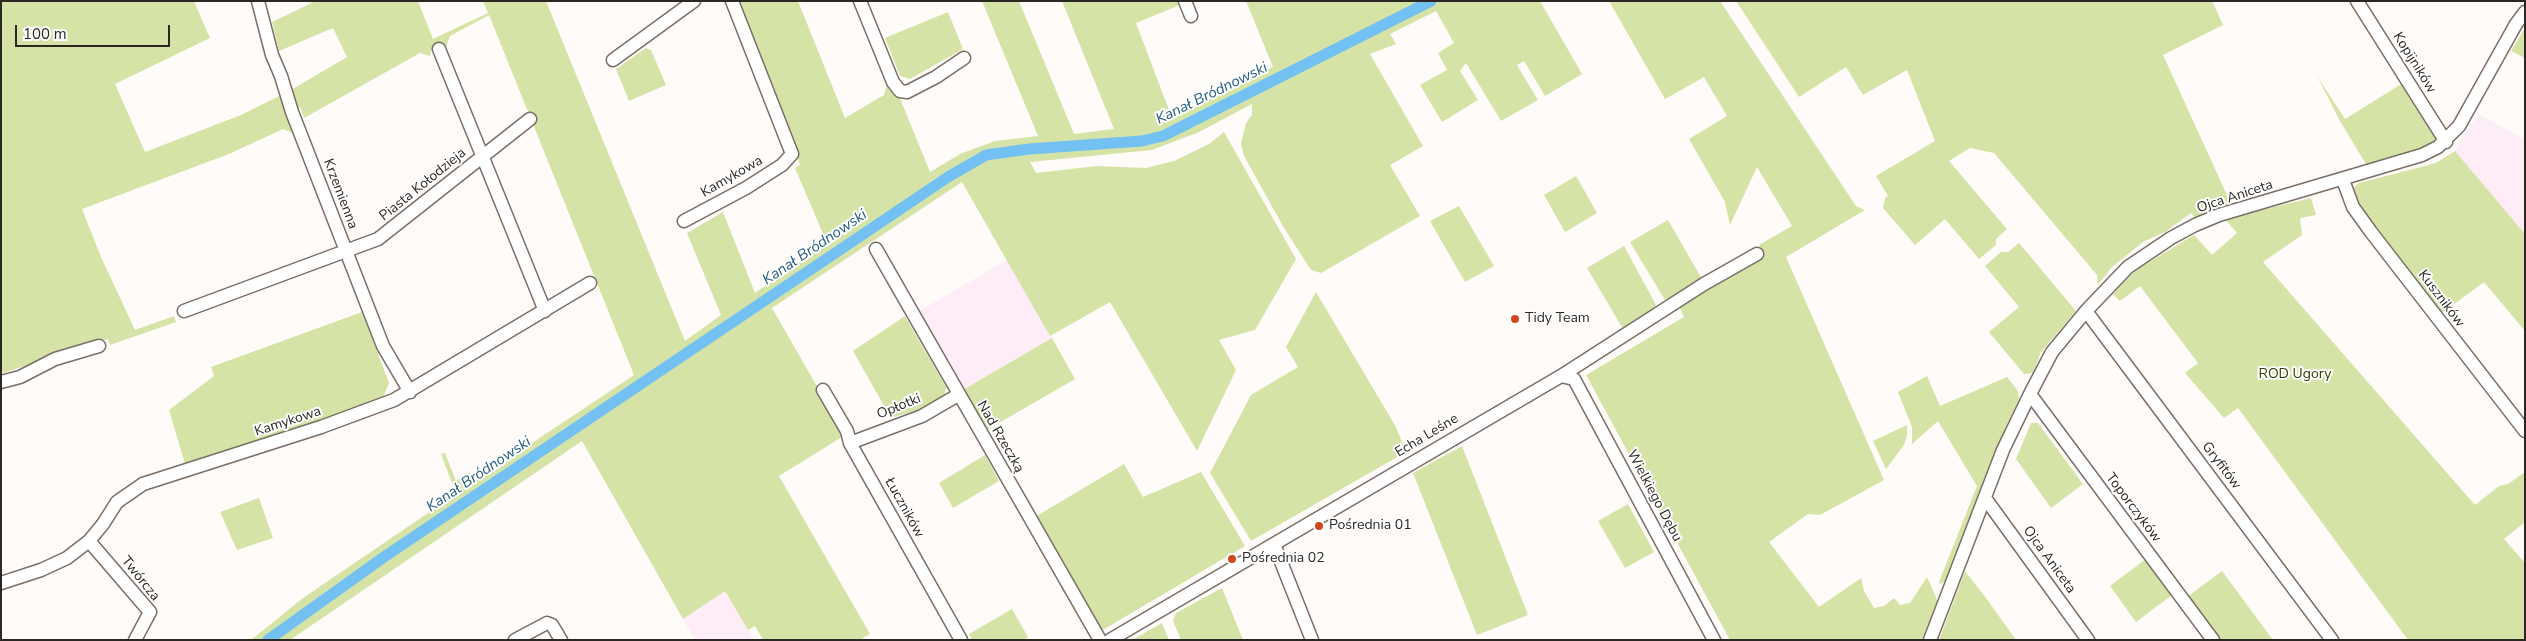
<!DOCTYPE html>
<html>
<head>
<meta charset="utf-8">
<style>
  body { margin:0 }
  #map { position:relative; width:2526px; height:641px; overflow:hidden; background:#fefbf9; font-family:"Nunito Sans",sans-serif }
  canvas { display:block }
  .frame { position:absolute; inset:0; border:2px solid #2c2723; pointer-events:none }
  .scale { position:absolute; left:15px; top:25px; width:155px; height:22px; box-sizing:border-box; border:2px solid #2c2723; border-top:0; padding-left:6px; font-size:15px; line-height:18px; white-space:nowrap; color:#2c2723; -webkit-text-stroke:4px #fff; paint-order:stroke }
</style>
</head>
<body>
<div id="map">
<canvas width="2526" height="641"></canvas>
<div class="frame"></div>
<div class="scale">100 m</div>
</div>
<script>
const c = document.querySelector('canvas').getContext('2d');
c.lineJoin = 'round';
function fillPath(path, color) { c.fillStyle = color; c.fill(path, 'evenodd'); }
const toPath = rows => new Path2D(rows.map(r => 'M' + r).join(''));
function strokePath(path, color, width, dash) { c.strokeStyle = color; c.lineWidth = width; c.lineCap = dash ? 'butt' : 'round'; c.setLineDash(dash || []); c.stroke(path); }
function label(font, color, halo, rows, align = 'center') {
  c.font = font + ' "Nunito Sans",sans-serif'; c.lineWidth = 4; c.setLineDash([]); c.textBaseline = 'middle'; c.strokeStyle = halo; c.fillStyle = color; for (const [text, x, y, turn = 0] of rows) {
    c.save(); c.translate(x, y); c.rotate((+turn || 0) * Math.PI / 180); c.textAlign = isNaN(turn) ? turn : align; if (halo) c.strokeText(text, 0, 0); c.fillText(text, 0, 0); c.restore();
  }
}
const industrial = toPath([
  [2478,114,2525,140,2525,234,2455,151],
  [1007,260,1052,338,961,391,916,313],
  [725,591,754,640,695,640,683,619]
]);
const green = toPath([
  [1,1,194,1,210,38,115,84,145,152,241,115,283,94,289,112,286,114,293,133,283,129,229,154,82,209,101,257,135,330,174,316,176,322,110,345,108,339,3,373,1,368],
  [316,1,418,1,433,39,488,13,483,1,546,1,685,341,721,315,687,233,723,212,755,293,827,243,795,168,800,165,737,1,798,1,845,118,884,95,887,84,899,96,930,172,960,154,995,141,1038,136,982,1,1019,1,1074,134,1114,129,1062,1,1179,1,1180,5,1136,23,1172,118,1273,67,1246,1,1540,1,1582,74,1545,96,1524,61,1517,65,1538,100,1501,121,1466,63,1460,71,1478,100,1442,122,1420,85,1447,70,1438,53,1454,43,1436,11,1390,34,1396,44,1370,54,1423,146,1390,165,1420,216,1321,273,1311,270,1284,228,1244,156,1241,144,1246,123,1252,115,1252,104,1199,132,1152,150,1030,162,1036,173,1097,166,1146,168,1174,161,1209,144,1224,132,1296,259,1255,330,1219,340,1236,370,1197,451,1110,302,1050,336,962,182,772,308,845,435,779,476,870,634,859,640,763,640,755,626,748,630,725,591,683,619,582,441,290,640,251,640,303,598,456,494,441,454,445,453,456,481,469,472,475,481,634,375,489,15,450,36,446,47,442,50,439,43,432,48,430,56,420,53,304,118,300,107,296,109,291,90,347,57,333,28,279,51,272,22],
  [1609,1,1720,1,1856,206,1865,210,1786,257,1884,480,1820,515,1808,514,1769,542,1819,607,1861,578,1864,591,1874,608,1884,606,1894,598,1900,605,1910,603,1927,577,1938,602,1922,640,1730,640,1586,375,1684,317,1679,306,1764,256,1759,245,1792,226,1757,167,1730,225,1725,202,1689,139,1727,116,1704,77,1665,99],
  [1736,1,2212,1,2223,25,2163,55,2232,206,2195,218,2191,213,2165,232,2143,242,2112,267,2098,285,2097,275,1994,153,1970,148,1949,161,2007,229,1996,239,1996,245,1979,259,1945,219,1915,245,1883,208,1885,198,1888,196,1876,176,1935,141,1907,70,1863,95,1846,67,1799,97],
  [948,12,963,49,910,79,900,76,885,38],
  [2525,28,2525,58,2511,51],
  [646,48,651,50,666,85,629,101,616,69],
  [2317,76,2345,119,2403,83,2436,134,2436,139,2426,147,2367,166,2340,121],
  [2455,151,2525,234,2525,331,2484,282,2442,313,2359,206,2353,188,2359,183,2436,163],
  [1576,176,1597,213,1565,232,1544,195],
  [2311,198,2316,215,2300,218,2302,235,2263,262,2475,505,2499,486,2508,484,2525,472,2525,522,2504,539,2525,563,2525,640,2408,640,2238,408,2224,418,2185,373,2198,363,2140,286,2120,301,2113,294,2136,270,2194,235,2212,255,2237,233,2225,219],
  [1459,206,1494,266,1465,282,1430,221],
  [1668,220,1702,279,1665,300,1630,242],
  [2019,243,2076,311,2041,352,2033,373,2024,374,1989,332,2019,307,1985,266,2001,252,2008,252],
  [1624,246,1656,305,1653,311,1623,329,1587,268],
  [1316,292,1396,427,1406,452,1251,541,1210,473,1251,395,1298,367,1286,347],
  [362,312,389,383,381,402,185,464,169,410,214,376,211,367],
  [905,316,946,387,945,394,924,408,891,418,853,351],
  [1052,338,1075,379,985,431,961,391],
  [1927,376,1940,406,2007,377,2018,391,2019,399,2006,426,1946,581,1940,584,1939,582,1977,486,1938,421,1912,444,1912,427,1898,392],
  [2031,423,2038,423,2083,484,2051,508,2016,459],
  [1907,425,1907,436,1904,445,1886,469,1873,441],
  [1462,446,1528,615,1477,635,1413,473],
  [985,455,999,481,953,508,939,483],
  [1124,464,1143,497,1201,472,1245,546,1101,631,1035,517],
  [259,498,273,538,237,550,220,512],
  [1628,504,1654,552,1625,568,1598,521],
  [2146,559,2172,595,2136,622,2110,586],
  [1965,571,1986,598,2016,640,1939,640],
  [2222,571,2273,640,2217,640,2187,597],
  [1222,588,1243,640,1181,640,1173,621,1176,613],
  [1012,609,1028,637,1024,640,972,640,969,634],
  [1162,623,1169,640,1132,640]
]);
const canal = toPath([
  [268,640,384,557,948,177,986,155,1029,149,1142,141,1163,136,1431,1]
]);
const minor = toPath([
  [258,1,272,55,281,76,292,112,383,346,410,392],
  [860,1,893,82,900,91,907,92,936,77,964,58],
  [1185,1,1191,16],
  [2357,1,2446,142],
  [439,49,545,311],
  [613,60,694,1],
  [2343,180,2353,207,2371,232,2525,431],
  [684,221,746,188,782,165,792,154,732,1],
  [876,249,1100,640],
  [184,311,378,239,530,119],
  [2086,311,2332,640],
  [1561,376,1574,379,1714,640],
  [1,382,20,377,55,359,99,346],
  [823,390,847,431,850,443,961,640],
  [2030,394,2213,640],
  [850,443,922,416,958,395],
  [1985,498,2088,640],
  [89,541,150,612,135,640],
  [1274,544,1312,640],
  [1,583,41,570,67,558,89,541,103,524,117,502,143,484,321,427,394,400,590,283],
  [515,640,547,623,552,625,561,640],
  [1110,640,1561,376,1704,284,1757,254],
  [1930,640,2003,450,2030,394,2052,352,2086,311,2128,267,2171,238,2195,225,2219,215,2422,155,2438,147,2459,126,2516,24,2525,12]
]);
const markers = [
  [1515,319,5,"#d0471e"],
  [1319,526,5,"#d0471e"],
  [1232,559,5,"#d0471e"]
];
const streetNames = [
  ["Kopijników",2414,63,58],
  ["Kamykowa",732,177,-30],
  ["Piasta Kołodzieja",423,185,-39],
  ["Krzemienna",340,194,69],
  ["Ojca Aniceta",2235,197,-18],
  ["Kuszników",2441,299,53],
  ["Opłotki",899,407,-22],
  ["Kamykowa",288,422,-18],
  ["Echa Leśne",1427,436,-31],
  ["Nad Rzeczką",1000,437,60],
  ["Gryfitów",2221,466,53],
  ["Wielkiego Dębu",1654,496,62],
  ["Łuczników",904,508,61],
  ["Toporczyków",2133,508,53],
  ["Ojca Aniceta",2049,560,54],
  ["Twórcza",140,579,51]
];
const poiNames = [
  ["Tidy Team",1525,319],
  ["Pośrednia 01",1329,526],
  ["Pośrednia 02",1242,559]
];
const parkNames = [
  ["ROD Ugory",2295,375]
];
const waterNames = [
  ["Kanał Bródnowski",1212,94,-26],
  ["Kanał Bródnowski",815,248,-34],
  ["Kanał Bródnowski",479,475,-34]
];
fillPath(industrial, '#feecf6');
fillPath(green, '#d5e4a6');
strokePath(canal, '#73c0f2', 11);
strokePath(minor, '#7b6e66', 15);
strokePath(minor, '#fff', 12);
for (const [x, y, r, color] of markers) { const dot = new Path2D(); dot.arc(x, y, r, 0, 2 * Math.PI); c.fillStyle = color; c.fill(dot); strokePath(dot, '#fff', 2); }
label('14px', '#2c2723', '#fff', streetNames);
label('14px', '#2c2723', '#fff', poiNames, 'left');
label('14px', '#343d00', '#fff', parkNames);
label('italic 15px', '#235c7e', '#fff', waterNames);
</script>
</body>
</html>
